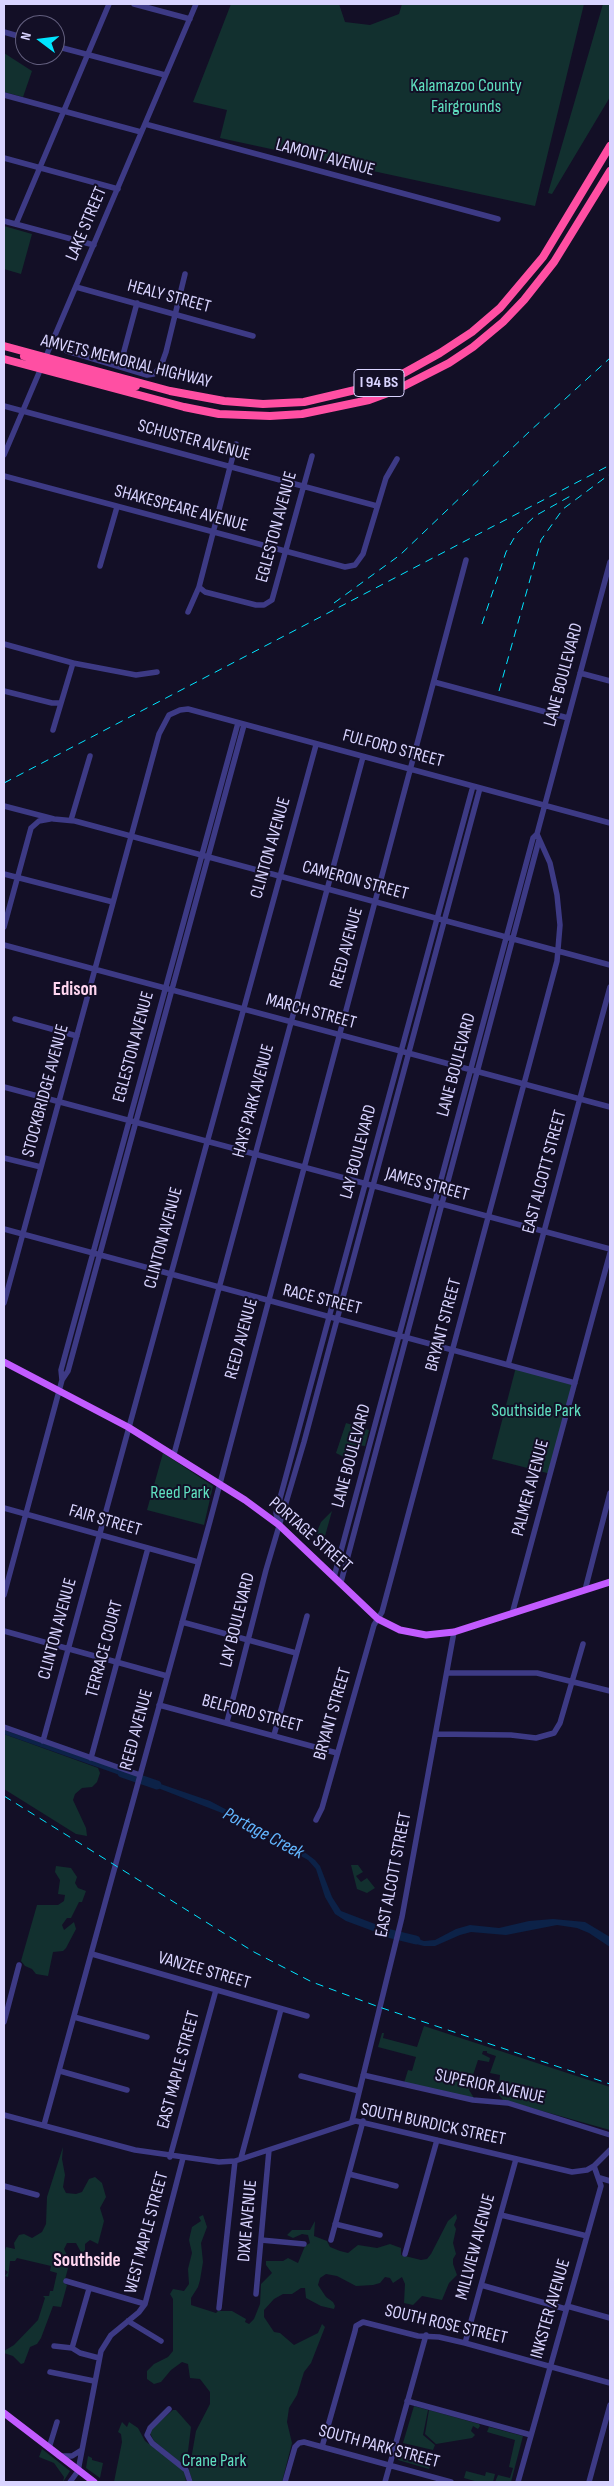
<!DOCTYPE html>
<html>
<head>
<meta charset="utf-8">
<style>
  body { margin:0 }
  #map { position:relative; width:614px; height:2486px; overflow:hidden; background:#130f26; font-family:"Sofia Sans Condensed",sans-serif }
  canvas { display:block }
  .frame { position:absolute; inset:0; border:5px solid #d9d4ff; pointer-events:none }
  .north { position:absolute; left:15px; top:15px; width:50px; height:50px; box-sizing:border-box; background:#130f26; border:1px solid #625e7d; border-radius:50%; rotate:285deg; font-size:14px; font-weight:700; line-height:20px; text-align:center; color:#d9d4ff }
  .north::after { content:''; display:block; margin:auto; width:18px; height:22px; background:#00e5ff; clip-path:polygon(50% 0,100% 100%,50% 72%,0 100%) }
</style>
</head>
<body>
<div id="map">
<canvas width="614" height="2486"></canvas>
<div class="frame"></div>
<div class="north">N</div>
</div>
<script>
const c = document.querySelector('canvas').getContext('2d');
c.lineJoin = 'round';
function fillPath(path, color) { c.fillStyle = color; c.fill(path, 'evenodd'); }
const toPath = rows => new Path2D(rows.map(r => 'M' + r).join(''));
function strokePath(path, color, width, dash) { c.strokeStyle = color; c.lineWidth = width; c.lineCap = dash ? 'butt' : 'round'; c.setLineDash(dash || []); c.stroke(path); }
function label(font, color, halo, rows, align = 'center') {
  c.font = font + ' "Sofia Sans Condensed",sans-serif'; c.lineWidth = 4; c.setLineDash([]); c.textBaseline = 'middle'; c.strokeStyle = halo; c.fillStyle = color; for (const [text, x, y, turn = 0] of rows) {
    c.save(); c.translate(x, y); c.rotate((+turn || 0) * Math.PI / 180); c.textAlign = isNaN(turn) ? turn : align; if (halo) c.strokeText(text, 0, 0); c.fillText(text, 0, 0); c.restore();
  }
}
const green = toPath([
  [231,4,339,4,345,22,370,25,399,14,402,4,584,4,535,206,220,138,227,110,193,102],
  [603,4,610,4,610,97,552,194,548,193],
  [4,53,32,71,23,97,4,92],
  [4,226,32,234,21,274,4,269],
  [516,1367,575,1383,551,1474,492,1459],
  [346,1423,369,1430,365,1446,357,1445,353,1463,345,1461,346,1458,336,1453],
  [163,1453,213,1486,204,1525,147,1510],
  [332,1511,325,1536,316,1534,321,1522],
  [4,1734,98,1768,100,1773,97,1782,92,1787,82,1788,75,1794,73,1800,86,1828,87,1836,76,1834,4,1789],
  [351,1865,358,1865,363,1872,356,1876,361,1882,367,1878,375,1888,367,1893,357,1889],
  [56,1866,71,1868,77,1877,75,1883,78,1888,86,1891,82,1902,79,1902,71,1918,67,1918,62,1925,64,1930,74,1922,76,1929,66,1948,63,1951,53,1952,48,1976,36,1974,32,1969,25,1966,21,1961,37,1905,58,1905,64,1901,65,1895,58,1894,60,1880,55,1872],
  [424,2026,610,2087,610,2130,503,2100,498,2094,500,2075,490,2073,496,2056,487,2053,487,2051,483,2051,482,2054,490,2058,489,2062,478,2060,470,2084,469,2090,474,2098,404,2083,408,2070,412,2071,416,2057,378,2047,382,2033,384,2033,383,2038,417,2047],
  [63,2147,62,2159,65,2175,63,2187,66,2193,76,2194,82,2192,89,2179,95,2177,102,2183,106,2197,100,2208,104,2221,98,2244,90,2240,85,2244,85,2251,82,2254,76,2243,67,2243,64,2249,70,2261,64,2283,67,2285,61,2307,53,2306,41,2338,37,2344,30,2347,24,2363,21,2364,13,2356,4,2353,4,2351,14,2345,38,2320,45,2298,43,2296,49,2296,50,2291,53,2291,57,2273,50,2271,51,2266,17,2258,15,2261,10,2261,8,2277,5,2276,8,2272,4,2269,4,2254,6,2247,15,2249,14,2243,19,2235,24,2234,32,2238,42,2232,46,2224,47,2197],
  [456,2214,457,2218,454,2225,456,2229,453,2243,456,2254,453,2259,453,2264,457,2275,449,2283,442,2300,422,2296,413,2305,404,2303,405,2284,402,2277,393,2283,390,2278,385,2277,380,2283,373,2285,356,2286,337,2276,326,2274,320,2278,318,2285,326,2297,333,2302,335,2306,334,2309,321,2306,306,2298,305,2288,301,2288,292,2294,283,2294,274,2299,264,2310,264,2317,274,2332,280,2333,294,2345,318,2333,322,2324,325,2327,311,2363,304,2372,297,2395,289,2408,287,2422,292,2443,282,2482,193,2482,189,2471,196,2431,210,2404,210,2392,200,2379,190,2378,188,2364,182,2362,171,2370,161,2382,154,2384,147,2379,147,2371,154,2364,168,2357,173,2351,173,2299,170,2294,173,2289,184,2291,189,2284,188,2269,192,2253,189,2240,192,2227,201,2221,199,2217,203,2215,207,2227,201,2243,203,2262,200,2280,198,2287,191,2298,191,2305,216,2313,218,2311,232,2311,246,2319,245,2322,249,2324,254,2319,260,2304,261,2284,272,2273,266,2265,266,2261,283,2261,288,2258,298,2263,305,2246,310,2243,308,2235,302,2234,293,2238,287,2235,292,2230,310,2230,315,2221,314,2236,327,2241,330,2247,340,2251,348,2253,358,2245,377,2248,390,2244,401,2248,401,2255,421,2260,427,2259,431,2254,448,2221],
  [414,2406,428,2410,423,2435,435,2445,433,2450,403,2443],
  [173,2410,176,2410,191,2427,186,2467,154,2441,149,2431],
  [429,2410,479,2424,480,2426,478,2429,473,2426,471,2431,475,2435,472,2438,436,2444,425,2434],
  [122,2422,127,2427,129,2422,138,2428,145,2441,181,2468,185,2473,186,2482,114,2482,122,2442,121,2434,118,2432],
  [489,2427,523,2436,511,2482,495,2482,498,2475,510,2478,513,2468,509,2467,515,2440,487,2432],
  [42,2449,70,2471,63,2482,64,2477,54,2463,39,2457],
  [399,2455,431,2464,429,2469,398,2460],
  [88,2456,92,2458,92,2460,103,2463,100,2478,86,2468],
  [466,2471,485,2476,486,2472,495,2474,493,2482,478,2482,464,2478]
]);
const water = toPath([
  [4,1730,133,1774,131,1779,4,1734],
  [146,1779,210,1801,299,1848,315,1860,320,1866,332,1897,341,1911,388,1929,394,1932,392,1938,346,1921,335,1914,325,1897,316,1869,308,1860,222,1813,145,1783],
  [553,1919,585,1922,610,1937,610,1947,589,1933,577,1928,557,1925,506,1935,471,1932,460,1935,435,1946,424,1946,404,1941,406,1935,424,1941,435,1940,456,1929,470,1925,499,1928,529,1921]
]);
const river = toPath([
  [122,1773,157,1785],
  [383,1932,416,1940]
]);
const minor = toPath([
  [134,4,190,19],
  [4,32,25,38],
  [55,46,165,75],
  [4,95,141,132],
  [145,124,498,219],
  [4,158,118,189],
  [4,221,94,245],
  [16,224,109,4],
  [76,287,253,336],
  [67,351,147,375,154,374,161,366,166,352,185,274],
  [120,366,137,303],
  [4,406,377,506],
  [4,455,196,4],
  [4,476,345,567,355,565,363,554,386,478,397,459],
  [100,566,117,507],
  [199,587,205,592,256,605,264,605,272,600,312,456],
  [188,612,199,587,236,444],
  [4,644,73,663,136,675,157,672],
  [580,673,610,681],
  [434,682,568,718],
  [4,691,52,703,61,703],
  [53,730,73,663],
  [4,806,54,819,75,821,610,965],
  [71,820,90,756],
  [4,874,113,902],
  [4,927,31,828,39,821,50,819],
  [4,945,610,1107],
  [15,1019,77,1036],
  [4,1087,610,1249],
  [4,1158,41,1167],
  [4,1229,575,1383],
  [4,1303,159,734,169,715,180,710,188,709,610,823],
  [508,1365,610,987],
  [62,1380,61,1370,238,723],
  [174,1454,363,757],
  [4,1508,198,1562],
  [279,1525,276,1513,473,786],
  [334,1577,533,838,537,834,610,562],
  [341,1582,539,840],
  [585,1590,610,1493],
  [4,1595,62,1380,68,1371,244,725],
  [512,1614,610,1253],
  [182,1622,296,1653],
  [4,1631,167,1676],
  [448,1673,537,1673,610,1691],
  [159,1705,337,1753],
  [227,1722,266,1570,304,1442,480,788],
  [4,1727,140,1775],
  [436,1734,511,1735,536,1738,554,1733,560,1723,583,1644],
  [274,1735,307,1616],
  [43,1741,316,745],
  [91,1758,148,1548],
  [316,1820,322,1808,374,1625,382,1612,557,961,560,925,557,895,550,863,537,834],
  [92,1954,307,2016],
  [74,2017,147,2037],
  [4,2022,19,1965],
  [60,2071,127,2090],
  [363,2075,473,2100,508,2103,610,2135],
  [301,2076,359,2091],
  [4,2115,135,2150,219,2162,235,2161,356,2121,572,2172,587,2170,594,2166,610,2150],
  [352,2121,402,1917,454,1632],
  [44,2125,210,1521,466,560],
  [170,2157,216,1990],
  [241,2158,281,2009],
  [349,2174,396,2186],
  [600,2178,610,2181],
  [4,2186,37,2195],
  [501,2215,587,2236],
  [335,2224,380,2235],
  [261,2240,304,2244],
  [331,2240,363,2121],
  [405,2254,437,2140],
  [66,2281,145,2304],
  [481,2285,566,2309],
  [256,2294,269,2150],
  [567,2306,610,2318],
  [219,2308,235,2161],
  [128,2321,161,2341],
  [465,2343,516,2159],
  [54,2346,72,2348,80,2353,99,2358],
  [72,2348,89,2289],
  [50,2372,94,2381],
  [407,2401,531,2435],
  [169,2409,150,2428,147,2435,152,2443,186,2470,190,2482],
  [322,2447,355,2331,356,2326,363,2322,418,2336,439,2337,465,2343,610,2383],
  [49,2448,57,2422],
  [59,2456,72,2456,80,2451],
  [70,2482,78,2471,101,2351,111,2335,139,2312,145,2304,183,2158],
  [285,2482,295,2447,299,2443,304,2442,451,2482],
  [385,2482,426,2335],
  [518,2482,601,2186,594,2166],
  [589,2482,610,2405]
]);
const major = toPath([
  [4,1362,128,1427,245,1500,279,1525,378,1619,400,1630,426,1635,454,1632,610,1582],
  [4,2413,94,2482]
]);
const highway = toPath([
  [4,346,170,391,224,401,263,404,304,402,368,387,404,373,440,353,472,332,500,308,543,257,610,146],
  [24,356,80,374,136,386],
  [4,359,184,407,219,414,270,416,302,414,369,400,396,390,449,363,473,347,503,322,524,300,554,262,610,171]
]);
const rail = toPath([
  [334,603,400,555,530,431,610,358],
  [482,624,506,552,517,533,535,516,574,494],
  [499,691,541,540,563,509,610,474],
  [4,783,610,465],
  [4,1796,254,1952,312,1982,379,2007,610,2084]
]);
const shields = [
  [379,383,50]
];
const shieldNames = [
  ["I 94 BS",379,383]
];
const parkNames = [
  ["Kalamazoo County",466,86],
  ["Fairgrounds",466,107],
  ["Southside Park",536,1411],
  ["Reed Park",180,1493],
  ["Crane Park",214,2461]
];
const streetNames = [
  ["LAMONT AVENUE",325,158,15],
  ["LAKE STREET",87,224,-67],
  ["HEALY STREET",169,297,15],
  ["AMVETS MEMORIAL HIGHWAY",126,362,14],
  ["SCHUSTER AVENUE",194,441,15],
  ["SHAKESPEARE AVENUE",181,509,15],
  ["EGLESTON AVENUE",277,527,-75],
  ["LANE BOULEVARD",564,675,-75],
  ["FULFORD STREET",393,749,15],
  ["CLINTON AVENUE",271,848,-74],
  ["CAMERON STREET",355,881,15],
  ["REED AVENUE",347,948,-75],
  ["MARCH STREET",311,1012,15],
  ["EGLESTON AVENUE",134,1047,-75],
  ["LANE BOULEVARD",457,1065,-75],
  ["STOCKBRIDGE AVENUE",46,1091,-75],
  ["HAYS PARK AVENUE",254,1101,-75],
  ["LAY BOULEVARD",359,1152,-75],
  ["EAST ALCOTT STREET",545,1172,-75],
  ["JAMES STREET",427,1185,15],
  ["CLINTON AVENUE",164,1238,-75],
  ["RACE STREET",322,1300,14],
  ["BRYANT STREET",444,1325,-75],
  ["REED AVENUE",242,1339,-75],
  ["LANE BOULEVARD",352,1456,-75],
  ["PALMER AVENUE",531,1488,-75],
  ["FAIR STREET",105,1521,16],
  ["PORTAGE STREET",310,1535,41],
  ["LAY BOULEVARD",238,1620,-76],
  ["CLINTON AVENUE",58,1629,-75],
  ["TERRACE COURT",105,1649,-75],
  ["BELFORD STREET",252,1714,15],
  ["BRYANT STREET",333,1714,-74],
  ["REED AVENUE",137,1730,-75],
  ["EAST ALCOTT STREET",394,1875,-79],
  ["VANZEE STREET",204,1971,16],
  ["EAST MAPLE STREET",179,2070,-75],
  ["SUPERIOR AVENUE",490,2087,12],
  ["SOUTH BURDICK STREET",433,2125,12],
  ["DIXIE AVENUE",248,2221,-85],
  ["WEST MAPLE STREET",147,2233,-75],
  ["MILLVIEW AVENUE",476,2247,-75],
  ["INKSTER AVENUE",551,2309,-74],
  ["SOUTH ROSE STREET",446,2325,13],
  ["SOUTH PARK STREET",379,2447,15]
];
const neighbourhoodNames = [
  ["Edison",75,990],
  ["Southside",87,2261]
];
const waterNames = [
  ["Portage Creek",263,1834,28]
];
fillPath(green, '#12302f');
fillPath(water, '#0c2248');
strokePath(river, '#0c2248', 9);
strokePath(minor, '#3d3a85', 5.5);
strokePath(major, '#c25bff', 7);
strokePath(highway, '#ff4fa3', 8);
strokePath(rail, '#00e5ff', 1, [8, 6]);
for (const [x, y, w] of shields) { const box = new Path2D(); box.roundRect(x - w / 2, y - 13.5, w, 27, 4); c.fillStyle = '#130f26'; c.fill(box); strokePath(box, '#d9d4ff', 1); }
label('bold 16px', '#d9d4ff', null, shieldNames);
label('18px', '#5fe0c0', '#130f26', parkNames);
label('18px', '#d9d4ff', '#130f26', streetNames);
label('bold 19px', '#ffd6f0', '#130f26', neighbourhoodNames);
label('italic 19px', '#62b6ff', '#130f26', waterNames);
</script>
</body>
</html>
